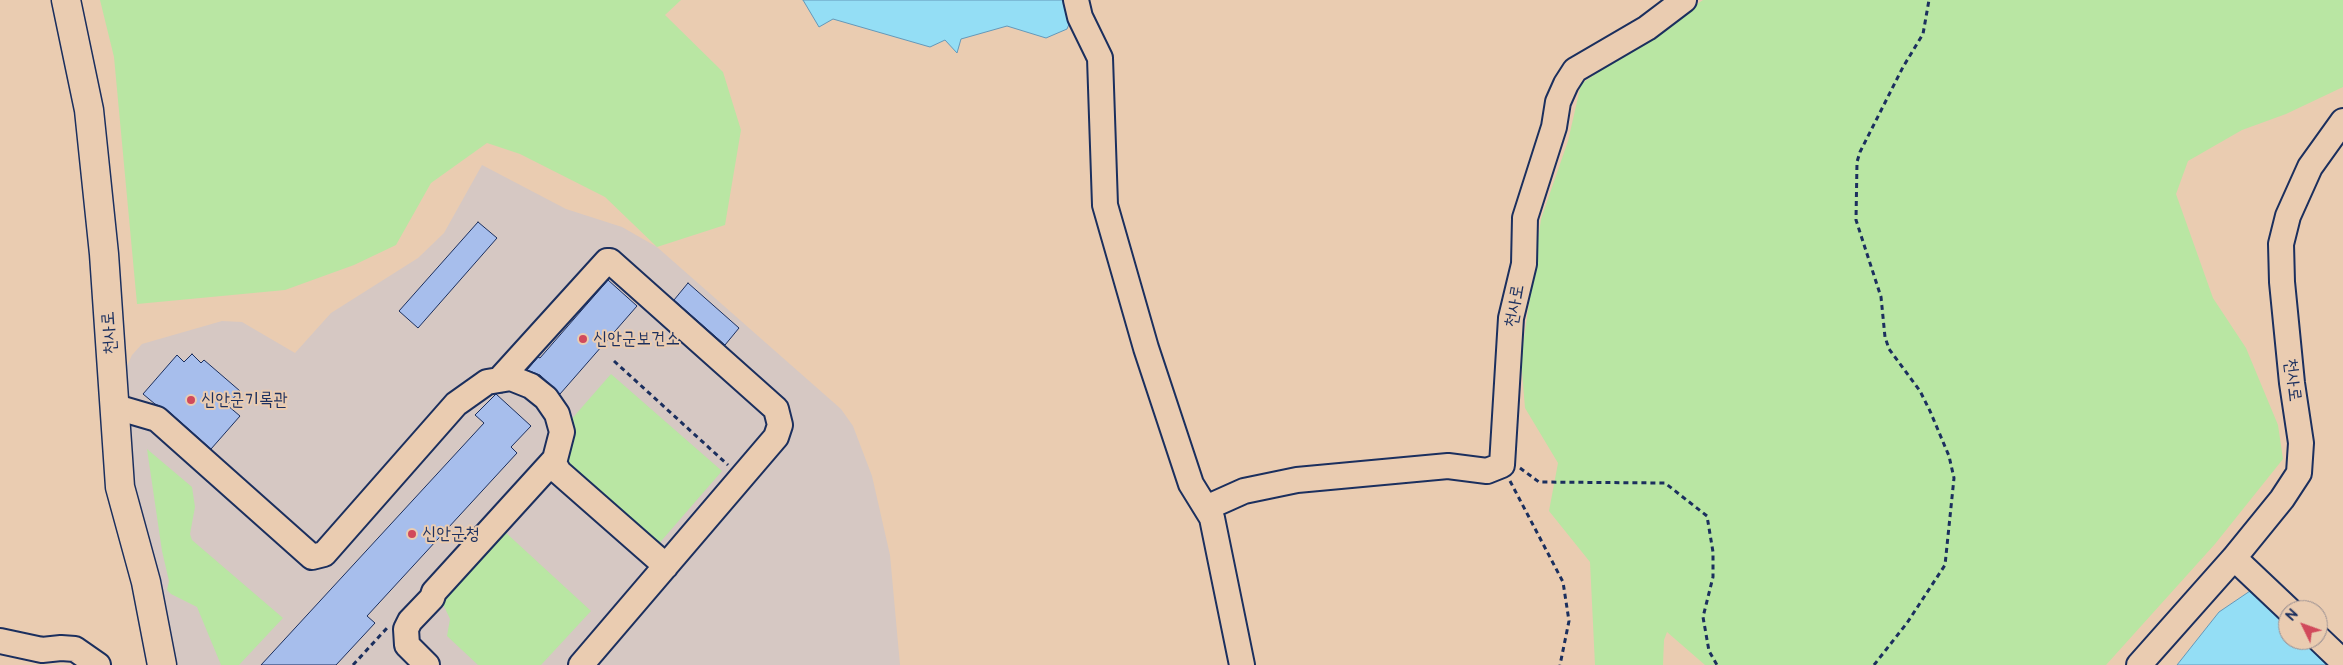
<!DOCTYPE html>
<html>
<head>
<meta charset="utf-8">
<style>
  body { margin:0 }
  #map { position:relative; width:2343px; height:665px; overflow:hidden; background:#eaccb1; font-family:"Balsamiq Sans",sans-serif }
  canvas { display:block }
  .north { position:absolute; left:2278px; top:600px; width:50px; height:50px; box-sizing:border-box; background:#eaccb1; border:1px solid #978d90; border-radius:50%; rotate:312deg; font-size:14px; font-weight:700; line-height:20px; text-align:center; color:#1b2f5e }
  .north::after { content:''; display:block; margin:auto; width:18px; height:22px; background:#d1495b; clip-path:polygon(50% 0,100% 100%,50% 72%,0 100%) }
</style>
</head>
<body>
<div id="map">
<canvas width="2343" height="665"></canvas>
<div class="north">N</div>
</div>
<script>
const c = document.querySelector('canvas').getContext('2d');
c.lineJoin = 'round';
function fillPath(path, color) { c.fillStyle = color; c.fill(path, 'evenodd'); }
const toPath = rows => new Path2D(rows.map(r => 'M' + r).join(''));
function strokePath(path, color, width, dash) { c.strokeStyle = color; c.lineWidth = width; c.lineCap = dash ? 'butt' : 'round'; c.setLineDash(dash || []); c.stroke(path); }
function label(font, color, halo, rows, align = 'center') {
  c.font = font + ' "Balsamiq Sans","Poor Story",sans-serif'; c.lineWidth = 4; c.setLineDash([]); c.textBaseline = 'middle'; c.strokeStyle = halo; c.fillStyle = color; for (const [text, x, y, turn = 0] of rows) {
    c.save(); c.translate(x, y); c.rotate((+turn || 0) * Math.PI / 180); c.textAlign = isNaN(turn) ? turn : align; if (halo) c.strokeText(text, 0, 0); c.fillText(text, 0, 0); c.restore();
  }
}
const built = toPath([
  [482,165,566,209,622,227,657,247,841,409,853,426,872,476,890,555,900,665,172,665,132,483,127,366,132,355,142,344,222,321,242,322,295,353,331,313,418,258,444,233]
]);
const green = toPath([
  [100,0,681,0,665,15,723,72,741,130,725,225,657,247,605,197,520,154,487,143,431,183,396,245,354,265,285,290,137,304,114,57],
  [1703,0,2343,0,2343,87,2286,114,2242,130,2188,161,2176,194,2213,298,2246,348,2278,425,2283,459,2215,544,2106,665,1705,665,1667,632,1664,640,1663,665,1595,665,1590,562,1549,511,1558,463,1525,408,1521,359,1541,219,1568,141,1581,84],
  [611,374,722,471,656,547,563,466,569,422],
  [147,449,192,487,195,507,190,534,192,540,283,618,239,665,221,665,197,607,171,594,167,590,169,581,162,551],
  [504,531,591,611,541,665,478,665,447,636,450,619,441,600]
]);
const water = toPath([
  [803,0,1070,0,1073,15,1067,29,1046,38,1007,26,961,39,957,53,945,40,930,47,833,19,819,27,803,0],
  [2253,589,2288,623,2288,640,2304,640,2329,665,2177,665,2219,612,2253,589]
]);
const building = toPath([
  [478,222,497,238,418,328,399,311,478,222],
  [608,280,637,306,560,394,540,375,527,370,538,357,540,358,608,280],
  [688,283,739,328,725,345,674,300,688,283],
  [192,354,201,363,204,360,240,391,227,405,240,416,211,449,166,409,155,404,143,394,177,355,184,362,192,354],
  [496,394,531,426,511,447,517,453,367,616,375,623,336,665,261,665,484,423,475,415,496,394]
]);
const path = toPath([
  [614,361,728,465],
  [1520,468,1539,482,1665,483,1707,516,1713,552,1713,577,1703,617,1709,651,1717,665],
  [1510,481,1563,582,1569,621,1560,665],
  [353,665,387,628],
  [1874,665,1907,623,1945,565,1954,478,1949,456,1930,411,1920,391,1889,349,1885,337,1881,297,1856,220,1857,162,1860,152,1903,67,1923,34,1929,0]
]);
const minor = toPath([
  [1076,0,1080,17,1100,58,1105,205,1146,348,1191,484,1212,518,1242,665],
  [499,380,607,261,610,261,776,409,780,425,776,437,581,665],
  [116,407,157,419,312,557,324,554,456,404,487,382,511,378,531,386,546,398,557,414,562,432,554,463,559,472,666,566],
  [1206,508,1244,491,1297,480,1448,466,1487,471,1502,465,1511,318,1524,264,1525,218,1554,127,1558,102,1566,84,1575,70,1647,28,1684,0],
  [2234,558,2289,610],
  [2318,638,2343,662],
  [0,641,42,650,61,648,75,649,98,665],
  [427,665,407,645,406,629,410,621,432,598,434,592,555,459],
  [2139,665,2234,558,2282,499,2299,473,2301,443,2292,383,2282,282,2281,244,2288,216,2310,167,2343,121]
]);
const major = toPath([
  [66,0,89,110,104,254,120,487,146,582,162,665]
]);
const markers = [
  [583,339,5,"#d1495b"],
  [191,400,5,"#d1495b"],
  [412,534,5,"#d1495b"]
];
const streetNames = [
  ["천사로",1515,306,-80],
  ["천사로",110,333,-94],
  ["천사로",2292,380,83]
];
const poiNames = [
  ["신안군보건소",593,339],
  ["신안군기록관",201,400],
  ["신안군청",422,534]
];
fillPath(built, '#d6c8c3');
fillPath(green, '#b9e6a3');
fillPath(water, '#94def5');
strokePath(water, '#6498b9', 1);
fillPath(building, '#a7beec');
strokePath(building, '#1b2f5e', 1);
strokePath(minor, '#1b2f5e', 28);
strokePath(major, '#1b2f5e', 31);
strokePath(path, '#1b2f5e', 3, [5, 4]);
strokePath(minor, '#eaccb1', 24);
strokePath(major, '#eaccb1', 28);
for (const [x, y, r, color] of markers) { const dot = new Path2D(); dot.arc(x, y, r, 0, 2 * Math.PI); c.fillStyle = color; c.fill(dot); strokePath(dot, '#eaccb1', 2); }
label('18px', '#1b2f5e', '#eaccb1', streetNames);
label('18px', '#1b2f5e', '#eaccb1', poiNames, 'left');
</script>
</body>
</html>
